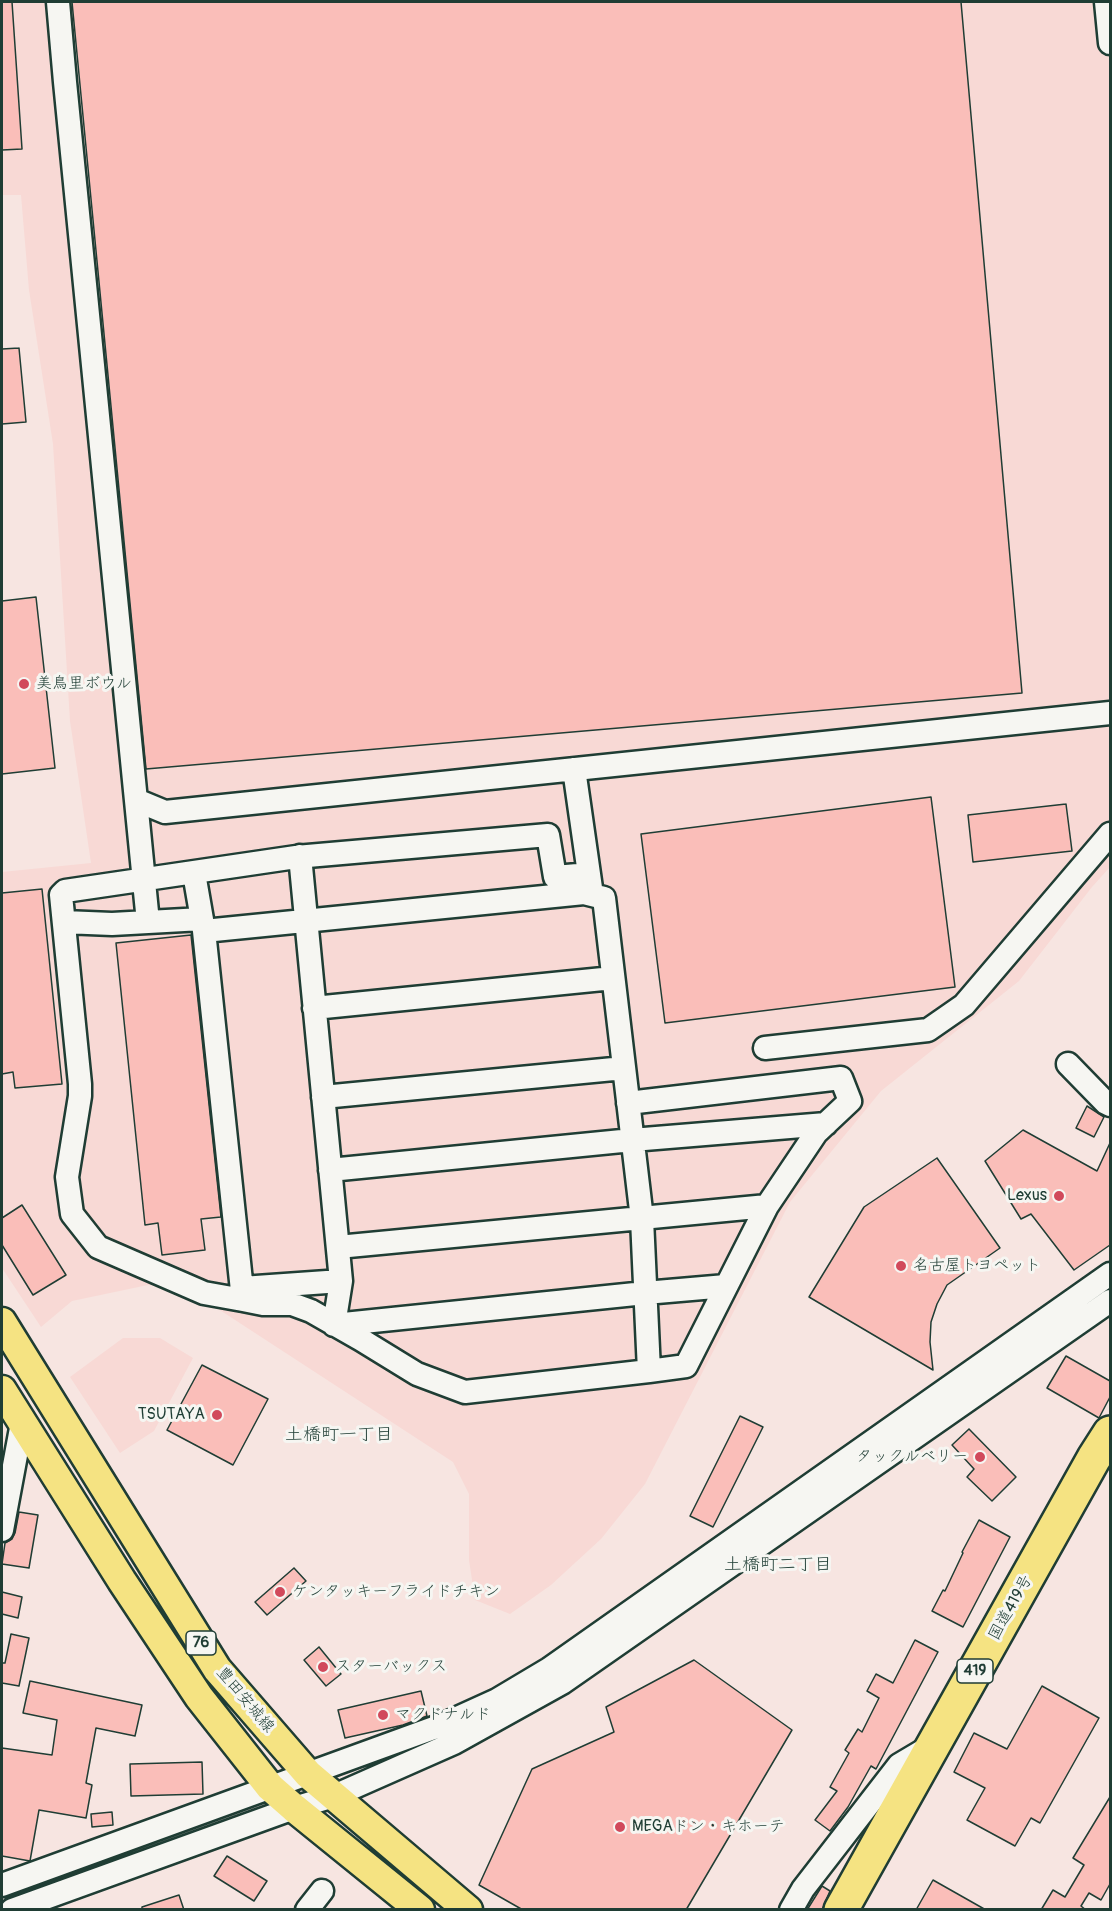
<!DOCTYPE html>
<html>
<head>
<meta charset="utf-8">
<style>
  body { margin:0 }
  #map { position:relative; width:1112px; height:1911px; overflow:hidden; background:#f7e5e1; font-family:Pangolin,sans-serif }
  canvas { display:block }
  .frame { position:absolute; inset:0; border:3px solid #1f3d34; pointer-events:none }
</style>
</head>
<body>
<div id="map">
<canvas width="1112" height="1911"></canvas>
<div class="frame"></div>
</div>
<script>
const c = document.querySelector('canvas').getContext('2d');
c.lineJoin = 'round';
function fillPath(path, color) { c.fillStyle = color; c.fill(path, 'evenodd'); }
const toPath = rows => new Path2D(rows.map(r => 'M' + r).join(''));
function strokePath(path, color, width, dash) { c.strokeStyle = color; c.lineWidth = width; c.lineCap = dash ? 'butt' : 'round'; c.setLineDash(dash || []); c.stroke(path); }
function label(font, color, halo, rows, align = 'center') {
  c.font = font + ' Pangolin,"Klee One",sans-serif'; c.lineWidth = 6; c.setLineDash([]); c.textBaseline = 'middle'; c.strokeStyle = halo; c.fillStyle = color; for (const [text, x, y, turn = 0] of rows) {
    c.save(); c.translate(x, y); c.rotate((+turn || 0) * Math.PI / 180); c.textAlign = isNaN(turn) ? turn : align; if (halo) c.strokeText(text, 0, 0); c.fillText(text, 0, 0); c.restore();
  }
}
const built = toPath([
  [2,2,1110,2,1110,867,1092,887,1019,981,881,1091,790,1202,645,1484,601,1539,551,1585,510,1614,475,1600,469,1560,469,1494,453,1462,186,1288,148,1285,72,1301,41,1327,2,1268,2,872,91,863,70,721,53,444,29,290,21,195,2,195],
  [123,1338,160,1338,193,1358,154,1431,120,1453,70,1377]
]);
const building = toPath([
  [2,2,12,2,22,149,2,150,2,2],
  [72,2,961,2,1022,693,146,769,72,2],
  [19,348,26,422,2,424,2,349,19,348],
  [36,597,55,768,2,774,2,601,36,597],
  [931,797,955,987,665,1023,641,834,931,797],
  [1066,804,1072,851,973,862,968,815,1066,804],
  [42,889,62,1084,15,1088,13,1072,2,1074,2,893,42,889],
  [191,935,221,1217,201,1219,205,1250,162,1255,158,1223,145,1225,116,943,191,935],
  [1087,1106,1104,1117,1094,1137,1076,1128,1087,1106],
  [1023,1130,1097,1171,1110,1143,1110,1245,1074,1270,1031,1214,1021,1219,985,1161,1023,1130],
  [937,1158,1000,1248,947,1285,937,1304,931,1322,930,1342,933,1370,809,1297,864,1207,937,1158],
  [22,1205,66,1275,33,1295,2,1245,2,1218,22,1205],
  [1066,1356,1110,1381,1110,1397,1099,1418,1047,1388,1066,1356],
  [202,1365,268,1399,233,1465,167,1430,202,1365],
  [740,1416,763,1427,713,1527,690,1516,740,1416],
  [969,1429,1016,1477,992,1501,967,1477,974,1469,952,1445,969,1429],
  [19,1512,38,1515,29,1568,2,1564,5,1543,12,1539,15,1533,19,1512],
  [979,1520,1010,1537,963,1627,932,1611,943,1590,945,1591,963,1553,962,1552,979,1520],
  [294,1568,306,1581,267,1615,255,1602,294,1568],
  [2,1592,22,1597,18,1618,2,1614,2,1592],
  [11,1634,29,1638,19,1686,2,1683,2,1663,5,1663,11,1634],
  [915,1640,938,1652,876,1769,871,1766,848,1807,830,1831,815,1820,837,1791,830,1787,849,1753,845,1750,858,1729,862,1732,879,1698,867,1691,876,1674,893,1683,915,1640],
  [319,1647,341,1674,326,1686,304,1660,319,1647],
  [694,1660,792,1730,686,1910,523,1910,479,1885,532,1769,614,1732,606,1707,694,1660],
  [30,1681,142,1705,135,1736,96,1728,86,1783,92,1785,86,1818,39,1810,30,1861,2,1856,2,1748,52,1755,57,1720,23,1713,30,1681],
  [1042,1686,1099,1718,1040,1823,1031,1818,1015,1846,967,1820,985,1788,954,1772,974,1733,1007,1749,1042,1686],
  [421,1691,427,1716,403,1725,345,1738,338,1710,421,1691],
  [202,1762,203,1794,131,1796,130,1764,202,1762],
  [1110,1797,1110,1884,1101,1900,1089,1893,1081,1906,1086,1910,1041,1910,1053,1890,1065,1897,1084,1865,1073,1858,1110,1797],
  [112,1812,113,1825,92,1827,91,1814,112,1812],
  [227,1856,267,1881,254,1901,214,1876,227,1856],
  [933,1880,986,1910,916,1910,933,1880],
  [822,1886,830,1891,822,1910,807,1910,822,1886],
  [179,1895,184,1910,142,1910,142,1907,179,1895]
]);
const minor = toPath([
  [58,2,65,82,148,922],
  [1106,2,1110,43],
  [574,769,591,888],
  [136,800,165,812,1110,713],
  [194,873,204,931],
  [64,922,112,924,202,919],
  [314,1008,613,978],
  [765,1048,928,1030,964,1005,1110,834],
  [1068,1064,1106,1103,1110,1105],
  [323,1097,624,1068],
  [628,1103,841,1078,850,1101,816,1133,767,1206,686,1366,649,1371],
  [330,1170,632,1140,826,1124],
  [338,1247,767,1206],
  [341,1281,334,1325,645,1293,726,1286],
  [242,1288,341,1281,300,856],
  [243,1300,204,931,584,893,604,898,642,1219,649,1371,465,1392,417,1374,360,1339,311,1311,292,1304,263,1304,243,1300,204,1293,98,1247,72,1214,67,1177,80,1096,80,1084,61,895,65,891,296,857,548,835,555,877,589,874],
  [2,1530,22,1423],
  [2,1885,442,1725,497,1700,549,1669,1110,1274],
  [12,1910,294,1808,334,1796,454,1743,562,1683,1110,1301],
  [307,1910,322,1891],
  [791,1910,803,1889,899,1765,931,1746]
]);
const major = toPath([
  [2,1322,217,1669,308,1774,468,1910],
  [2,1390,122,1581,199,1697,270,1787,294,1808,420,1910]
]);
const highway = toPath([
  [841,1910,1094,1458,1110,1433]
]);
const markers = [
  [24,684,6,"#d1495b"],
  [1059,1196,6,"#d1495b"],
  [901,1266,6,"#d1495b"],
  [217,1415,6,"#d1495b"],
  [980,1457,6,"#d1495b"],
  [280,1592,6,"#d1495b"],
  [323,1667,6,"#d1495b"],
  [383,1715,6,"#d1495b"],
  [620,1827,6,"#d1495b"]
];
const shields = [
  [201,1643,30],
  [975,1671,36]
];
const shieldNames = [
  ["76",201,1643],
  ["419",975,1671]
];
const poiNames = [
  ["美鳥里ボウル",36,684],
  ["Lexus",1047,1196,"right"],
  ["名古屋トヨペット",913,1266],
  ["TSUTAYA",205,1415,"right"],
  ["タックルベリー",968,1457,"right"],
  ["ケンタッキーフライドチキン",292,1592],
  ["スターバックス",335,1667],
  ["マクドナルド",395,1715],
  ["MEGAドン・キホーテ",632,1827]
];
const streetNames = [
  ["国道419号",1011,1608,-61],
  ["豊田安城線",245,1700,50]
];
const neighbourhoodNames = [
  ["土橋町一丁目",339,1435],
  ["土橋町二丁目",778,1565]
];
fillPath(built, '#f8d9d5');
fillPath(building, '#fabeb9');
strokePath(building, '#1f3d34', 1.5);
strokePath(minor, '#1f3d34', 27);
strokePath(major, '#1f3d34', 33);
strokePath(highway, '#1f3d34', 38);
strokePath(minor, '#f6f6f2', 22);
strokePath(major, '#f5e382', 28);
strokePath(highway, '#f5e382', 33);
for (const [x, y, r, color] of markers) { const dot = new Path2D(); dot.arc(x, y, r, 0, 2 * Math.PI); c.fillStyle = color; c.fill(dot); strokePath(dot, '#f6f6f2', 2); }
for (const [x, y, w] of shields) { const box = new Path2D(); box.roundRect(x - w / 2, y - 12, w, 24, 4.5); c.fillStyle = '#f6f6f2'; c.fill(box); strokePath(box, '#1f3d34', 1.5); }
label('bold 15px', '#1f3d34', null, shieldNames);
label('16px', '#1f3d34', '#f6f6f2', poiNames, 'left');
label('16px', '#1f3d34', '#f6f6f2', streetNames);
label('18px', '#1f3d34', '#f6f6f2', neighbourhoodNames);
</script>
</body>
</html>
